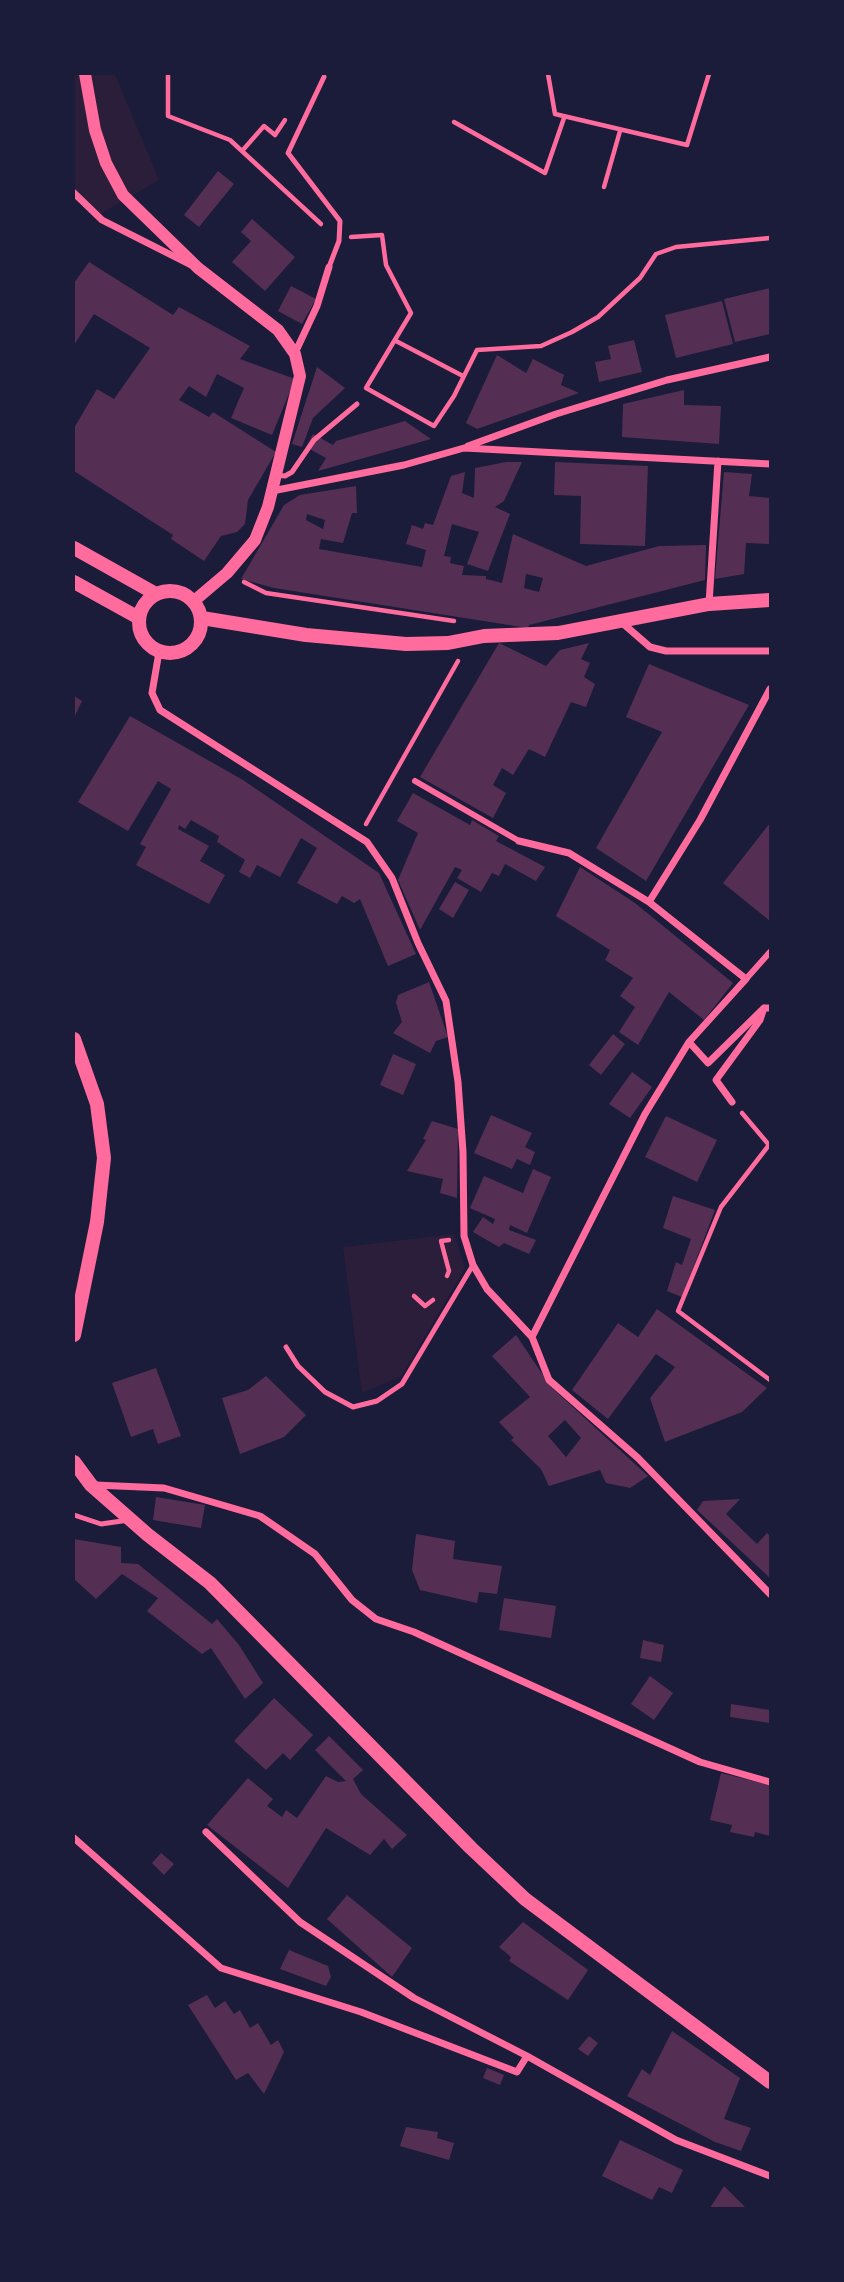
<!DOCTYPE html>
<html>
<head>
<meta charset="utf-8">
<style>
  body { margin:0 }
  #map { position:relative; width:844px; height:2282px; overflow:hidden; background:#1b1b3a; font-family:"Fira Sans",sans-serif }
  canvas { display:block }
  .frame { position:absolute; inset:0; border:75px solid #1b1b3a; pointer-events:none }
</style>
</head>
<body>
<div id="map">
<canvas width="844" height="2282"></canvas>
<div class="frame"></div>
</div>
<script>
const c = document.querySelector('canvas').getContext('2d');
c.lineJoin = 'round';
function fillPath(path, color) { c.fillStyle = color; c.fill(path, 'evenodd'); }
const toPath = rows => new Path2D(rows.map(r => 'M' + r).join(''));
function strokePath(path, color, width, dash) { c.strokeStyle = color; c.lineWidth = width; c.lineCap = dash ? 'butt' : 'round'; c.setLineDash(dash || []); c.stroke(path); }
const green = toPath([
  [74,74,115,74,159,180,95,217,74,193],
  [454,1234,465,1268,402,1376,362,1393,343,1247]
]);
const building = toPath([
  [218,171,234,184,199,227,184,215],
  [252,219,295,257,265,291,232,262,251,241,241,232],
  [89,262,173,315,179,307,250,346,240,359,295,379,272,435,231,418,244,388,217,374,206,397,189,386,179,400,209,417,213,412,276,452,248,500,245,524,237,532,221,536,204,561,171,539,173,535,74,471,74,428,97,389,114,399,150,348,94,314,74,345,74,283],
  [291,286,316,299,302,324,278,311],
  [770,288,770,334,735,342,724,299],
  [722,301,733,344,676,358,665,315],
  [634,340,642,372,599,382,595,362,611,359,608,346],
  [497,355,526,373,533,359,564,375,561,385,579,393,477,429,466,423],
  [317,367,345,388,313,418,302,447,292,444],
  [684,390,684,405,721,406,719,444,622,437,623,404],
  [405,421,431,439,318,471,326,458,306,447,313,434,333,445,336,441],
  [506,462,522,462,504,501,495,507,510,514,488,571,467,564,479,532,452,524,444,556,451,557,450,563,464,566,462,575,486,576,486,579,502,583,513,534,586,566,659,546,706,545,705,580,529,625,528,628,274,588,241,579,284,505,300,495,356,486,357,513,352,513,343,543,321,539,319,549,422,567,426,550,406,544,412,525,423,529,425,523,433,525,451,476,465,472,462,493,474,498,475,468],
  [307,514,325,520,323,529,306,520],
  [526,574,543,578,539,592,524,588],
  [555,462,648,466,645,546,580,544,581,496,554,495],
  [724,472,752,474,749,496,770,498,770,544,746,543,744,574,715,579],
  [499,643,546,666,560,650,589,643,581,659,590,663,584,677,595,684,586,707,571,702,545,757,529,749,513,775,502,768,493,785,506,793,493,818,420,777],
  [649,664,749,705,646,881,596,848,662,732,626,717],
  [74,696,82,701,74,718],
  [130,716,243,780,379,873,416,954,388,966,360,899,354,903,342,896,337,904,297,883,317,848,301,838,280,877,257,865,250,878,239,872,245,860,217,842,219,836,191,820,185,829,179,825,178,829,209,846,200,861,225,875,209,904,136,865,146,847,140,844,171,789,158,781,128,831,78,802],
  [413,793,470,825,472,820,499,836,496,841,545,867,536,881,505,864,499,876,492,873,481,892,457,878,462,870,455,867,420,930,398,880,418,833,397,821],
  [770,823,770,921,723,883],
  [580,867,635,903,733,983,704,1020,669,992,638,1045,619,1032,635,1007,620,996,633,978,605,960,610,950,556,916],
  [455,882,469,890,453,918,439,909],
  [429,982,448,1037,436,1041,430,1053,393,1033,402,1022,396,1003,398,995],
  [613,1034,625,1044,601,1075,589,1065],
  [393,1054,416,1064,403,1095,380,1085],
  [632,1072,652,1087,630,1118,609,1104],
  [491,1115,532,1133,525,1147,535,1152,530,1165,517,1159,512,1169,474,1153],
  [666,1116,717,1140,697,1182,645,1157],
  [432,1121,458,1129,457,1198,440,1193,443,1179,407,1171,426,1140,423,1139],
  [533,1169,551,1177,527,1233,510,1225,509,1230,536,1240,529,1254,504,1243,499,1247,473,1232,483,1217,493,1224,495,1219,470,1208,484,1176,523,1193],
  [673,1196,715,1210,682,1297,667,1291,676,1262,682,1265,691,1239,663,1228],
  [657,1309,767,1388,742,1412,665,1442,650,1398,675,1367,656,1354,608,1419,572,1390,618,1323,638,1337],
  [516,1335,551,1387,648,1476,630,1488,606,1483,600,1470,549,1486,541,1469,511,1440,514,1438,499,1422,530,1397,492,1356],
  [565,1420,581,1438,566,1457,548,1436],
  [156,1368,181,1436,158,1444,153,1429,131,1437,112,1383],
  [266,1376,306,1415,284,1437,240,1454,222,1398,248,1390],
  [156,1497,205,1505,201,1528,153,1520],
  [740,1499,726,1514,757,1544,767,1533,770,1536,770,1578,697,1510,703,1501],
  [416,1534,455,1541,453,1559,502,1566,497,1594,479,1592,477,1603,420,1590,412,1570],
  [74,1539,121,1547,121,1563,138,1564,212,1624,217,1619,239,1645,263,1683,245,1699,211,1648,202,1654,147,1611,158,1598,122,1574,96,1599,74,1579],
  [504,1598,556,1606,551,1638,499,1630],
  [643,1640,664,1645,661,1662,640,1658],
  [650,1676,673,1693,654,1720,631,1704],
  [274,1698,313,1735,290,1760,283,1753,266,1770,234,1741],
  [731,1704,770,1710,770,1723,730,1717],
  [329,1736,363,1770,353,1779,361,1794,407,1835,392,1849,384,1839,370,1855,326,1828,288,1888,207,1825,248,1778,273,1799,267,1806,282,1817,286,1810,297,1818,326,1776,338,1782,346,1781,315,1750],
  [721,1773,770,1785,770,1836,755,1832,754,1837,730,1832,732,1825,710,1820],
  [161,1853,174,1864,164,1875,152,1863],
  [347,1895,412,1948,392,1977,327,1919],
  [523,1922,588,1970,568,2000,509,1961,511,1957,499,1947],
  [289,1950,328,1966,331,1977,326,1986,280,1969],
  [207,1995,215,2008,225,2001,234,2014,240,2010,250,2028,258,2023,271,2045,278,2040,284,2052,264,2094,248,2073,236,2080,188,2005],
  [672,2031,740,2078,724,2119,751,2128,741,2151,715,2142,627,2096,642,2069,650,2075],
  [589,2036,598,2043,588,2056,578,2049],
  [487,2068,504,2075,500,2085,483,2078],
  [406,2127,438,2132,437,2138,454,2143,449,2160,400,2146],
  [620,2140,683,2170,672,2193,659,2187,652,2200,602,2176],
  [724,2186,746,2208,710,2208]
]);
const path = toPath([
  [168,74,168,116,230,140,321,224],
  [548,74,555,114,687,145,709,74],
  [454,122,545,173,564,118],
  [242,151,264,126,275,135,285,120],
  [604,187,620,131],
  [351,237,382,235,386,265,411,313,366,388,434,426,454,396,477,350,541,346,572,332,598,317,640,278,656,254,676,247,770,238],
  [396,341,463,376],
  [244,582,266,593,454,621],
  [366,824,458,661],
  [742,1113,769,1145,721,1207,678,1311,770,1380],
  [447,1276,449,1271,441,1241,449,1240],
  [414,1296,425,1306,433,1300]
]);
const service = toPath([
  [324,77,288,153,340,221,339,241,329,267],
  [276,475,285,476,292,472,314,440,357,404],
  [286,1347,298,1366,325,1392,353,1407,377,1401,402,1384,473,1265],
  [74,1515,101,1524,129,1520]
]);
const pedestrian = toPath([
  [415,781,519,841],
  [746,979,770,952]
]);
const minor = toPath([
  [74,193,102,220,191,265],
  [295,353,317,306,329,267],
  [468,446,556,414,667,380,770,357],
  [272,491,404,465,464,448,770,464],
  [709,604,718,461],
  [620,621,650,647,666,651,770,651],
  [159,652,152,693,160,710,367,842,392,878,418,943,446,1001,458,1082,463,1152,464,1236,473,1265,487,1289,532,1337,549,1380,638,1458,770,1594],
  [519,841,569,853,649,902,746,979,689,1042,645,1114,532,1337],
  [649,902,700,820,770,689],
  [689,1042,708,1063,764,1008,770,1008],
  [732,1102,716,1080,760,1020,764,1008],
  [95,1485,164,1488,260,1516,315,1554,352,1600,376,1619,414,1632,700,1762,770,1782],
  [206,1832,300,1922,414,1998,527,2056],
  [74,1838,221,1968,361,2012,517,2072,527,2056,676,2140,770,2176]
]);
const tertiary = toPath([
  [85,74,95,130,106,163,123,195,198,268,278,330,295,354,300,376,268,507,255,540,227,573,194,601]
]);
const secondary = toPath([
  [74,548,156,594],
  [74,582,139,618],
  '139 622a31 31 0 1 1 62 0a31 31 0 1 1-62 0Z',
  [202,618,306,635,406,644,448,643,484,636,558,633,709,604,770,600],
  [74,1039,97,1104,104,1158,97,1222,74,1335],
  [74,1462,91,1485,148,1535,210,1583,471,1848,525,1899,770,2082]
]);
fillPath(green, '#2a1e3b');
fillPath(building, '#542f53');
strokePath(path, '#ff6b9d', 4.5);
strokePath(service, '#ff6b9d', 5);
strokePath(pedestrian, '#ff6b9d', 6);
strokePath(minor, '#ff6b9d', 7);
strokePath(tertiary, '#ff6b9d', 12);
strokePath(secondary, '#ff6b9d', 14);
</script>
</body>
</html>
